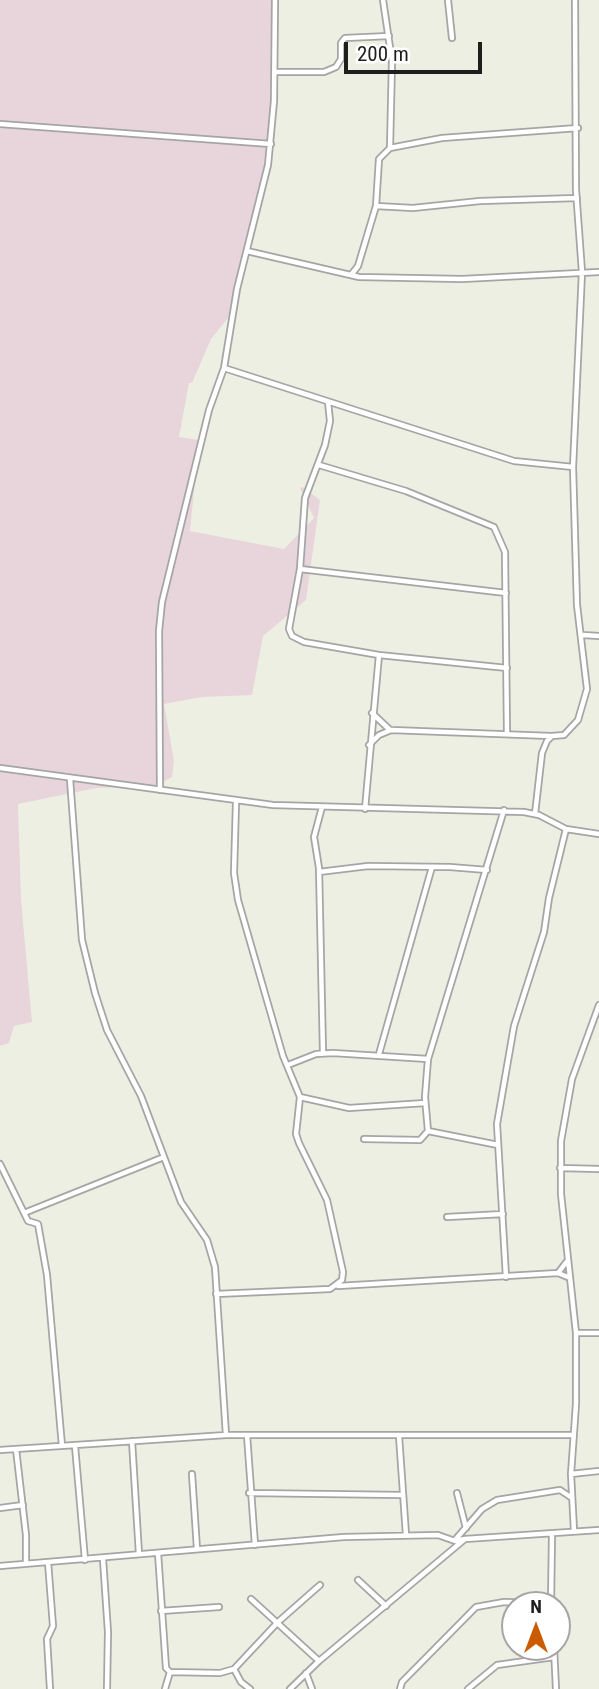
<!DOCTYPE html>
<html>
<head>
<meta charset="utf-8">
<style>
  body { margin:0 }
  #map { position:relative; width:599px; height:1689px; overflow:hidden; background:#eeefe3; font-family:"Roboto Condensed",sans-serif }
  canvas { display:block }
  .north { position:absolute; left:501px; top:1591px; width:70px; height:70px; box-sizing:border-box; background:#fff; border:2px solid #a5a5a5; border-radius:50%; rotate:0deg; font-size:19px; font-weight:700; line-height:28px; text-align:center; color:#1e1e1e }
  .north::after { content:''; display:block; margin:auto; width:24px; height:32px; background:#cb5b00; clip-path:polygon(50% 0,100% 100%,50% 72%,0 100%) }
  .scale { position:absolute; left:344px; top:42px; width:138px; height:32px; box-sizing:border-box; border:4px solid #1e1e1e; border-top:0; padding-left:9px; font-size:21px; line-height:24px; white-space:nowrap; color:#1e1e1e; -webkit-text-stroke:5px #fff; paint-order:stroke }
</style>
</head>
<body>
<div id="map">
<canvas width="599" height="1689"></canvas>
<div class="north">N</div>
<div class="scale">200 m</div>
</div>
<script>
const c = document.querySelector('canvas').getContext('2d');
c.lineJoin = 'round';
function fillPath(path, color) { c.fillStyle = color; c.fill(path, 'evenodd'); }
const toPath = rows => new Path2D(rows.map(r => 'M' + r).join(''));
function strokePath(path, color, width, dash) { c.strokeStyle = color; c.lineWidth = width; c.lineCap = dash ? 'butt' : 'round'; c.setLineDash(dash || []); c.stroke(path); }
const industrial = toPath([
  [0,0,278,0,266,164,228,318,211,339,192,383,189,383,179,437,199,440,190,531,284,549,314,518,300,488,303,487,320,500,306,600,263,636,252,695,202,697,164,704,174,761,172,777,146,791,121,787,96,788,18,804,21,899,32,1022,14,1026,9,1043,0,1046]
]);
const minor = toPath([
  [448,0,452,38],
  [275,72,324,72,336,67,341,59,341,43,345,38,389,36],
  [0,124,271,144],
  [390,148,442,138,578,128],
  [376,206,413,208,480,201,577,198],
  [247,251,359,277,462,279,599,272],
  [351,275,358,266,376,206,379,159,390,148,392,61,383,0],
  [224,368,514,461,573,467],
  [328,402,330,421,325,445,305,498,300,569,289,629,292,636,304,642,379,655,507,668],
  [319,465,406,491,494,527,505,552,507,733],
  [300,569,506,593],
  [583,635,599,636],
  [372,713,390,730],
  [369,745,379,735,391,730,551,736],
  [0,768,273,805,524,812,539,815,566,829,599,834],
  [70,779,82,940,95,993,107,1030,141,1096,181,1202,207,1240,215,1267,226,1435],
  [160,790,159,631,162,602,209,410,224,368,237,289,268,165,274,101,275,0],
  [322,807,314,837,319,868,323,1053],
  [365,809,379,655],
  [535,814,542,753,547,741,552,736,564,735,578,720,587,689,577,605,573,467,582,272,576,190,575,0],
  [319,872,368,866,450,867,487,870],
  [379,1054,432,867],
  [288,1065,316,1054,333,1053,428,1059],
  [300,1097,349,1108,425,1103],
  [428,1131,498,1145],
  [364,1139,420,1140,428,1131,425,1097,428,1059,504,810],
  [0,1164,28,1221,38,1224,47,1275,62,1446],
  [560,1168,599,1169],
  [24,1213,164,1157],
  [447,1217,503,1214],
  [558,1273,568,1260],
  [506,1277,497,1124,514,1026,544,932,549,898,566,829],
  [338,1286,558,1273,570,1278],
  [216,1294,330,1289,342,1280,343,1272,327,1200,299,1143,296,1134,300,1097,283,1056,238,900,234,873,236,802],
  [576,1333,599,1333],
  [247,1435,255,1545],
  [399,1436,406,1535],
  [132,1441,139,1554],
  [75,1446,85,1560],
  [16,1449,26,1535,26,1563],
  [0,1450,226,1435,572,1435],
  [192,1474,197,1549],
  [571,1474,599,1471],
  [249,1493,402,1495],
  [457,1493,466,1528],
  [0,1508,23,1505],
  [574,1531,571,1474,576,1404,576,1333,561,1194,561,1141,572,1079,599,1005],
  [455,1540,482,1509,497,1500,560,1490,572,1498],
  [158,1553,166,1668,170,1672,165,1689],
  [103,1559,108,1632,107,1689],
  [48,1562,53,1626,47,1639,50,1689],
  [0,1566,344,1537,438,1535,455,1541,465,1539],
  [358,1580,386,1606],
  [251,1599,319,1661],
  [551,1604,552,1534],
  [161,1611,219,1607],
  [554,1647,556,1689],
  [234,1669,278,1622,320,1585],
  [170,1672,220,1673,234,1669,241,1682,250,1689],
  [306,1673,312,1689],
  [290,1689,319,1661,465,1539,599,1530],
  [400,1689,402,1682,476,1607,504,1602,551,1603],
  [468,1689,497,1665,554,1657]
]);
fillPath(industrial, '#e8d5dc');
strokePath(minor, '#a5a5a5', 8);
strokePath(minor, '#fff', 4.5);
</script>
</body>
</html>
